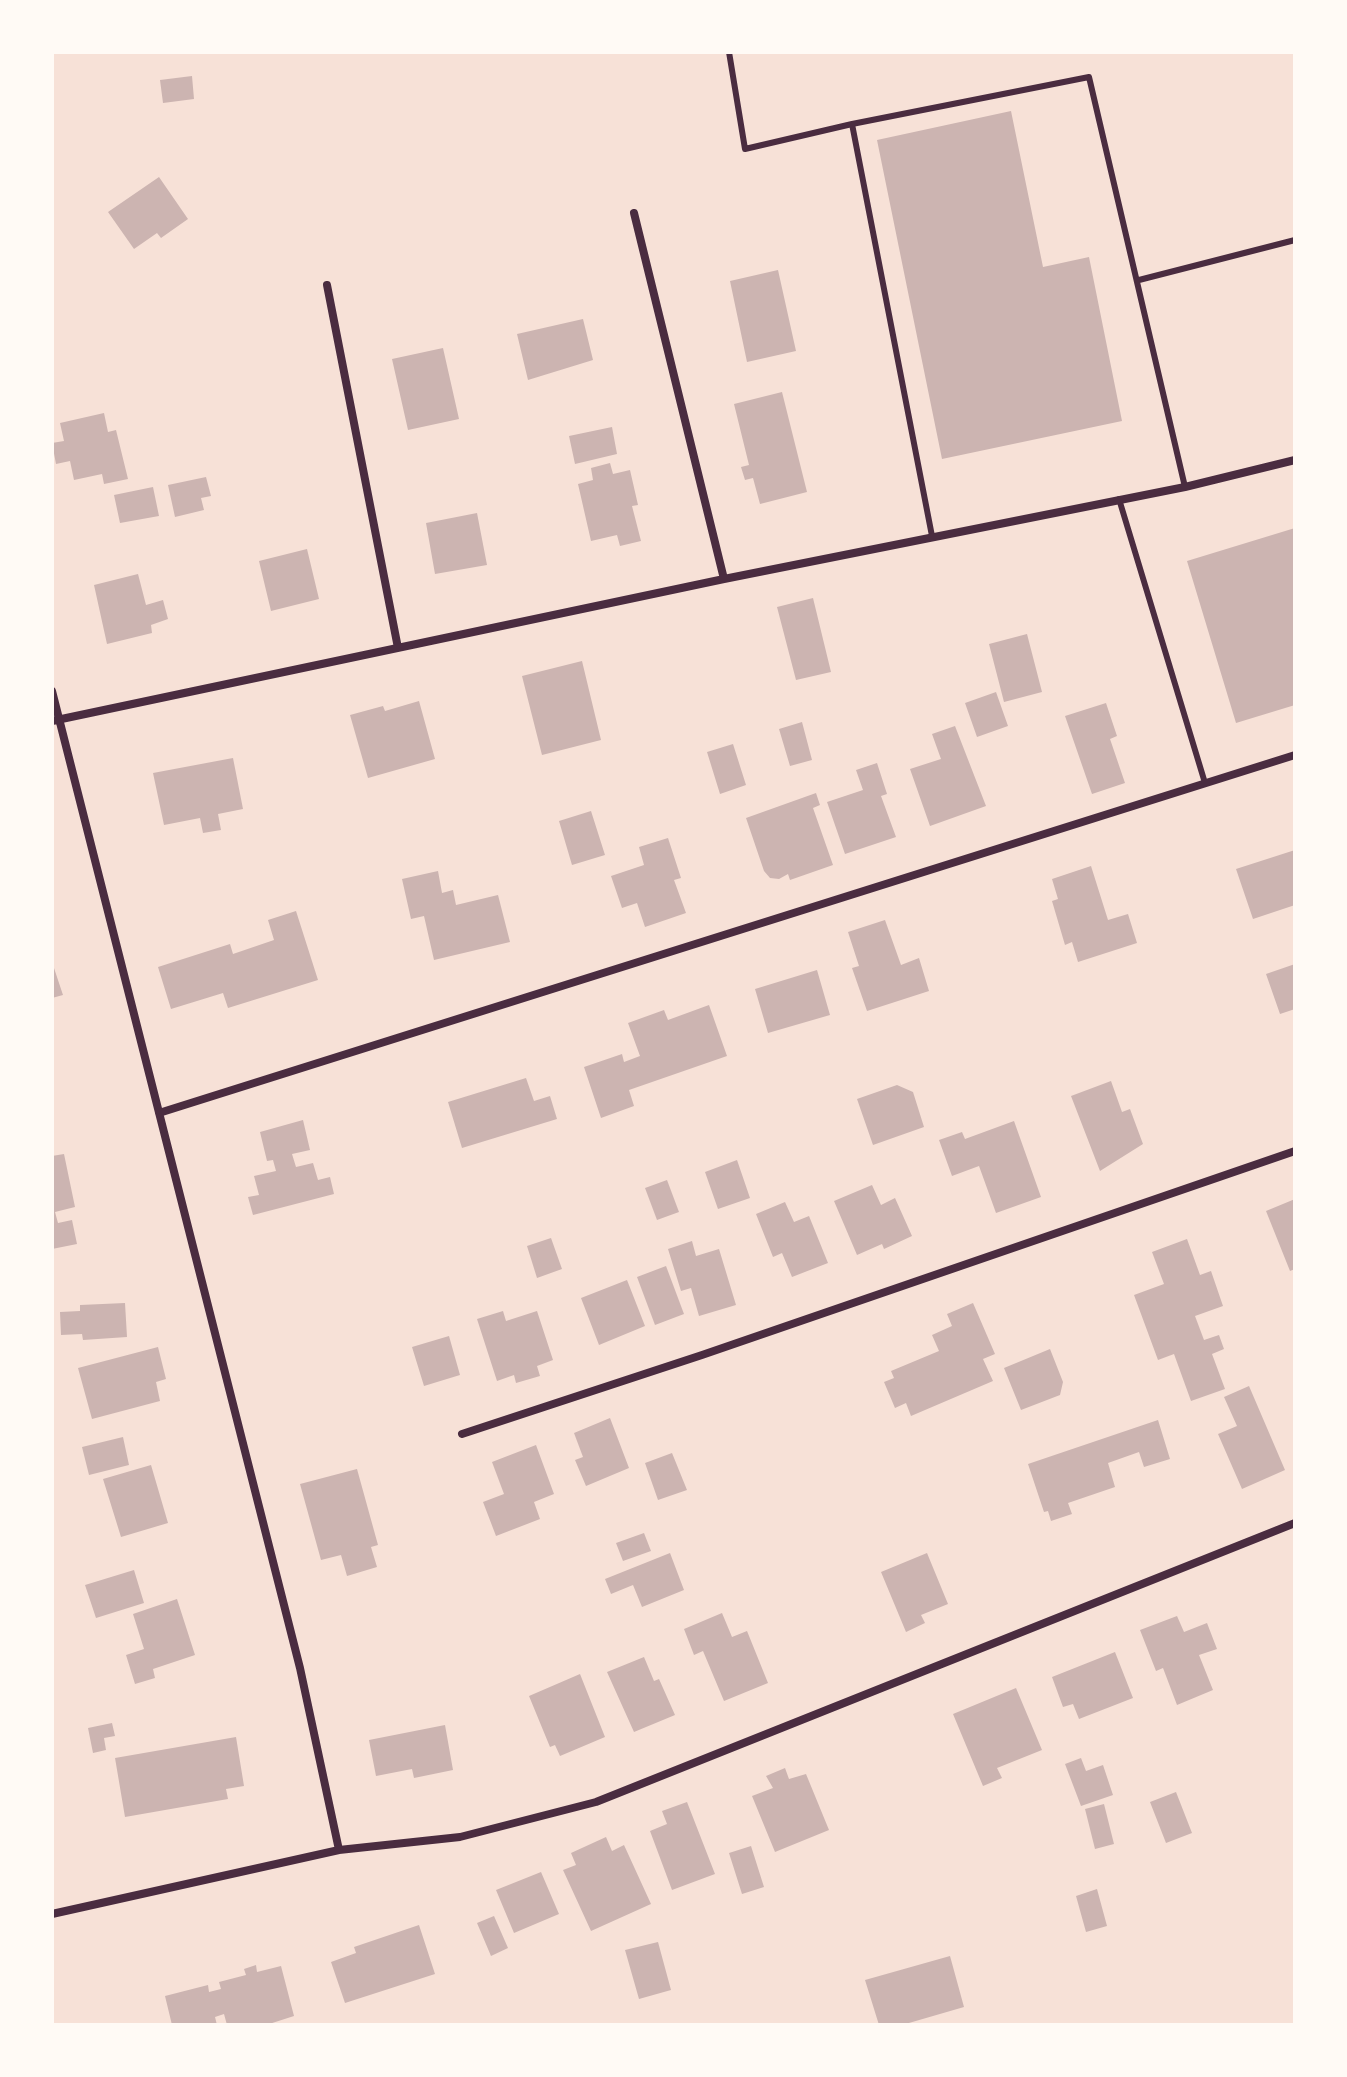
<!DOCTYPE html>
<html>
<head>
<meta charset="utf-8">
<style>
  body { margin:0 }
  #map { position:relative; width:1347px; height:2077px; overflow:hidden; background:#f7e1d7; font-family:"Source Sans 3",sans-serif }
  canvas { display:block }
  .frame { position:absolute; inset:0; border:54px solid #fffaf5; pointer-events:none }
</style>
</head>
<body>
<div id="map">
<canvas width="1347" height="2077"></canvas>
<div class="frame"></div>
</div>
<script>
const c = document.querySelector('canvas').getContext('2d');
c.lineJoin = 'round';
function fillPath(path, color) { c.fillStyle = color; c.fill(path, 'evenodd'); }
const toPath = rows => new Path2D(rows.map(r => 'M' + r).join(''));
function strokePath(path, color, width, dash) { c.strokeStyle = color; c.lineWidth = width; c.lineCap = dash ? 'butt' : 'round'; c.setLineDash(dash || []); c.stroke(path); }
const building = toPath([
  [192,76,194,99,163,103,160,80],
  [1011,111,1043,267,1089,257,1122,421,942,459,877,140],
  [159,177,188,219,161,238,157,233,134,249,108,212],
  [778,270,796,351,747,362,730,281],
  [583,319,593,360,528,380,517,334],
  [443,348,459,419,408,430,392,359],
  [782,392,807,492,760,504,753,478,745,480,741,467,749,465,734,404],
  [104,413,108,432,116,430,128,479,104,484,102,474,74,480,70,461,56,464,52,443,64,441,60,423],
  [612,427,617,454,575,464,569,436],
  [610,463,613,474,630,470,638,505,632,506,641,541,620,546,617,535,591,541,578,484,593,480,591,468],
  [206,477,211,496,201,498,204,510,175,517,168,485],
  [153,487,159,516,120,523,114,495],
  [477,513,487,565,435,574,426,523],
  [1295,528,1295,705,1236,723,1187,561],
  [307,549,319,599,271,611,259,561],
  [138,574,146,605,163,600,168,619,151,625,152,633,107,644,94,585],
  [813,598,831,672,796,680,777,607],
  [1027,634,1042,692,1004,702,989,644],
  [582,661,601,740,542,755,522,676],
  [996,692,1008,726,977,737,965,703],
  [419,701,435,759,368,778,350,715,383,706,385,711],
  [1106,703,1117,736,1110,739,1125,783,1092,794,1065,716],
  [802,722,812,760,790,766,779,729],
  [955,726,986,806,930,826,910,769,941,759,932,734],
  [733,744,746,785,720,794,707,752],
  [233,758,243,809,218,814,221,830,203,833,200,818,164,825,153,773],
  [877,763,887,794,881,796,896,837,845,854,827,802,863,790,856,770],
  [816,793,820,805,813,808,833,865,790,880,788,874,779,879,770,878,764,871,746,818],
  [591,811,605,855,572,865,559,821],
  [668,838,681,878,674,880,686,913,645,927,637,903,622,908,611,876,644,865,639,847],
  [1295,850,1295,905,1253,919,1236,869],
  [1091,866,1108,920,1128,914,1137,943,1078,962,1072,942,1065,945,1052,901,1058,899,1052,879],
  [438,871,442,893,453,890,456,905,498,895,510,942,434,960,424,916,411,919,402,879],
  [296,911,318,980,228,1008,223,993,171,1009,158,967,230,944,233,954,274,940,268,920],
  [885,920,901,965,919,958,929,991,867,1011,852,968,859,966,848,932],
  [52,962,63,995,52,998],
  [1295,964,1295,1009,1280,1014,1266,974],
  [817,970,830,1015,768,1033,755,989],
  [709,1005,727,1056,629,1090,634,1106,601,1118,584,1067,622,1054,624,1062,640,1056,628,1023,664,1010,668,1020],
  [526,1078,534,1101,550,1096,557,1119,462,1148,448,1102],
  [1111,1081,1122,1112,1130,1109,1143,1144,1100,1171,1071,1096],
  [897,1085,913,1092,924,1127,873,1145,857,1099],
  [303,1120,310,1150,292,1154,296,1167,313,1163,318,1180,330,1177,334,1194,253,1215,248,1197,259,1195,254,1176,276,1171,273,1160,267,1161,260,1132],
  [1014,1121,1041,1197,996,1213,979,1166,952,1176,939,1140,962,1132,965,1139],
  [64,1154,75,1207,55,1212,58,1223,72,1220,77,1244,52,1249,52,1156],
  [737,1160,750,1198,718,1209,705,1172],
  [667,1180,679,1212,657,1220,645,1188],
  [872,1185,881,1205,895,1198,912,1236,884,1249,882,1244,857,1255,834,1201],
  [1295,1199,1295,1269,1290,1271,1266,1211],
  [785,1202,794,1222,809,1216,828,1263,792,1277,782,1253,773,1257,756,1214],
  [551,1238,562,1269,537,1278,527,1246],
  [1187,1239,1200,1275,1211,1271,1223,1306,1195,1316,1204,1340,1219,1335,1224,1349,1212,1354,1225,1389,1191,1401,1174,1354,1158,1360,1134,1295,1164,1284,1152,1252],
  [692,1241,696,1256,719,1249,736,1305,699,1316,691,1288,681,1291,668,1249],
  [666,1266,684,1314,655,1325,637,1277],
  [627,1280,645,1326,599,1345,581,1298],
  [125,1303,127,1337,83,1340,82,1334,61,1335,60,1312,80,1311,80,1305],
  [973,1303,995,1354,983,1359,993,1381,911,1416,906,1403,895,1408,884,1382,894,1378,891,1371,939,1351,932,1335,952,1326,947,1314],
  [503,1311,506,1321,537,1311,553,1360,537,1366,540,1376,516,1383,514,1375,497,1381,477,1319],
  [449,1336,460,1375,424,1386,412,1347],
  [158,1347,166,1379,156,1382,160,1401,92,1419,78,1368],
  [1050,1349,1063,1382,1060,1395,1021,1410,1004,1368],
  [1249,1386,1285,1470,1242,1489,1218,1434,1237,1426,1224,1397],
  [610,1418,629,1468,586,1486,575,1460,583,1457,574,1433],
  [1158,1420,1170,1459,1144,1467,1139,1452,1108,1463,1115,1487,1068,1503,1072,1514,1051,1521,1048,1511,1044,1512,1028,1464],
  [123,1437,129,1465,89,1475,82,1447],
  [536,1445,554,1494,534,1502,540,1519,496,1536,483,1502,504,1494,492,1462],
  [672,1453,687,1490,658,1500,645,1463],
  [151,1465,168,1523,121,1537,103,1479],
  [357,1469,378,1545,371,1547,377,1567,347,1576,341,1555,321,1560,300,1484],
  [644,1533,651,1551,623,1561,616,1543],
  [670,1553,684,1590,642,1607,633,1585,611,1594,605,1579],
  [927,1553,948,1604,921,1615,925,1623,906,1632,881,1572],
  [134,1570,144,1603,96,1618,85,1585],
  [177,1599,195,1655,153,1669,155,1678,135,1684,126,1655,144,1649,133,1614],
  [722,1613,732,1637,747,1631,768,1683,724,1701,703,1651,694,1655,684,1629],
  [1177,1616,1184,1632,1207,1623,1217,1649,1199,1655,1213,1690,1177,1705,1163,1668,1156,1671,1140,1630],
  [1115,1652,1133,1698,1079,1719,1073,1704,1063,1707,1052,1677],
  [644,1657,654,1681,659,1679,675,1715,634,1732,607,1672],
  [580,1674,605,1737,560,1756,555,1745,550,1747,529,1696],
  [1016,1688,1042,1750,997,1768,1002,1778,983,1786,953,1714],
  [112,1723,115,1736,104,1738,106,1750,93,1753,88,1728],
  [445,1725,453,1770,414,1778,412,1769,376,1776,369,1740],
  [236,1737,244,1786,226,1789,228,1799,125,1817,115,1758],
  [1081,1758,1086,1771,1103,1765,1113,1795,1081,1806,1065,1764],
  [785,1768,789,1779,806,1774,829,1830,775,1852,752,1796,773,1788,766,1776],
  [1176,1792,1192,1833,1166,1843,1150,1802],
  [687,1802,715,1874,672,1890,650,1831,667,1824,662,1811],
  [1104,1804,1114,1844,1095,1849,1085,1809],
  [606,1837,612,1851,624,1845,651,1904,591,1931,563,1870,576,1865,571,1853],
  [751,1846,764,1887,742,1894,729,1853],
  [541,1872,559,1914,514,1933,496,1890],
  [1097,1889,1107,1926,1086,1932,1076,1896],
  [494,1916,508,1948,491,1956,477,1923],
  [419,1925,435,1974,345,2003,331,1962,356,1953,354,1947],
  [658,1942,671,1990,639,1999,625,1950],
  [950,1956,964,2007,902,2025,879,2025,865,1980],
  [256,1965,257,1972,281,1966,294,2016,266,2025,227,2025,224,2014,215,2017,217,2025,172,2025,165,1996,208,1985,209,1992,221,1989,219,1982,246,1975,244,1969]
]);
const service = toPath([
  [729,52,745,149,852,124],
  [1139,280,1295,240],
  [1119,499,1205,783],
  [932,536,852,124,1089,77,1185,487]
]);
const minor = toPath([
  [634,213,724,579],
  [327,285,398,648],
  [52,691,300,1668,339,1850],
  [52,721,724,579,1185,487,1295,460],
  [159,1113,1295,755],
  [462,1434,702,1355,1295,1151],
  [52,1914,339,1850,460,1837,596,1802,1295,1523]
]);
fillPath(building, '#ccb4b1');
strokePath(service, '#4a2c40', 6);
strokePath(minor, '#4a2c40', 8);
</script>
</body>
</html>
